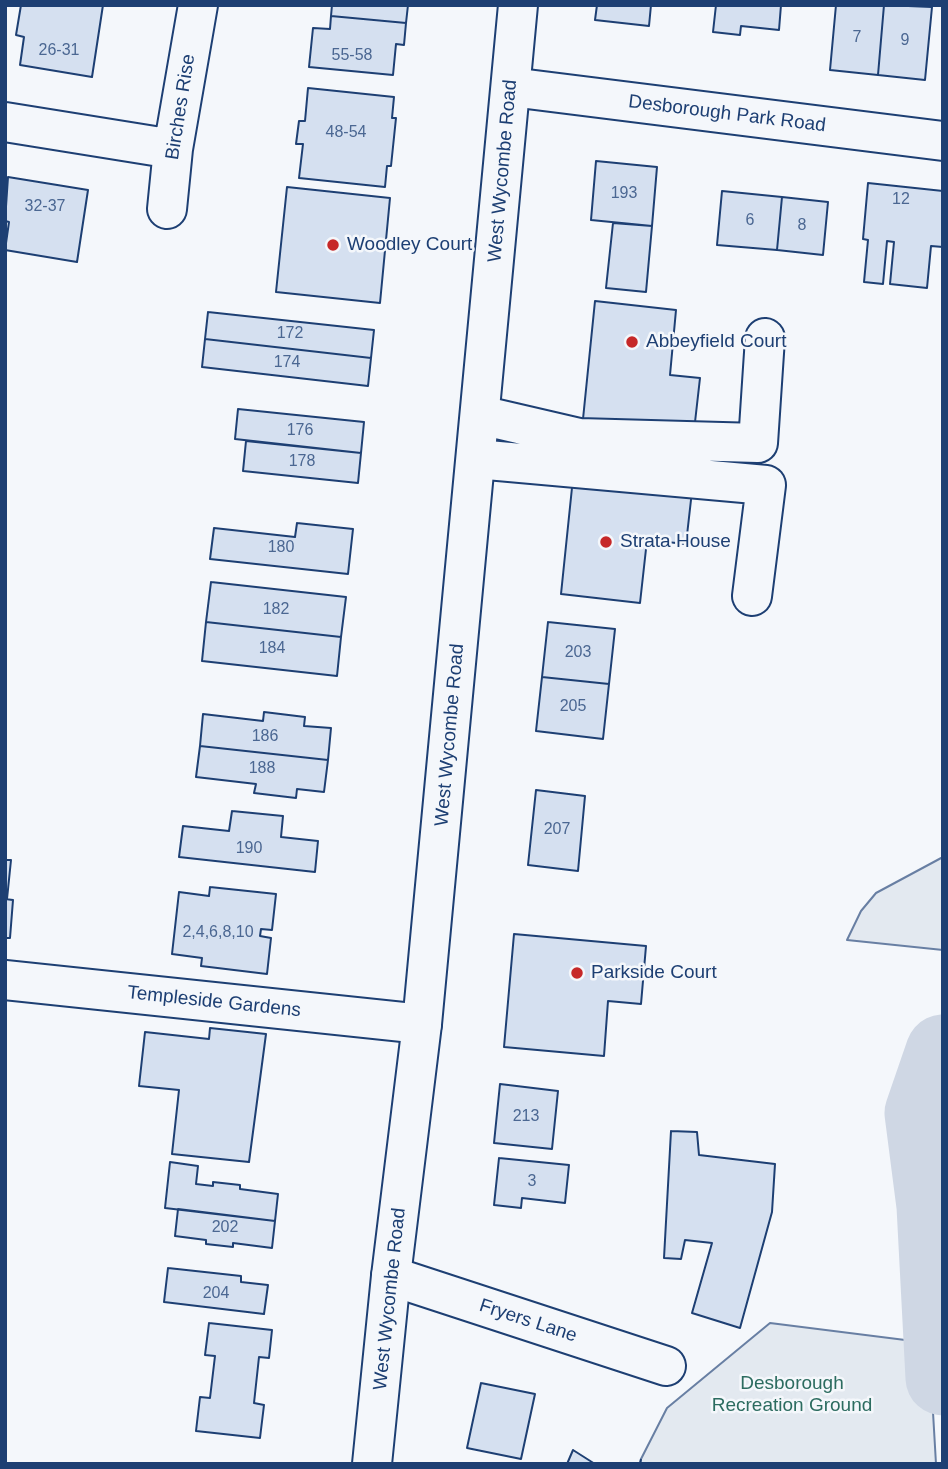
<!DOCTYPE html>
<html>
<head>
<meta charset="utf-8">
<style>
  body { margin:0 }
  #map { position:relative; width:948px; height:1469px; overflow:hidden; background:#f4f7fb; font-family:Arial,sans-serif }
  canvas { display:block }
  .frame { position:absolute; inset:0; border:7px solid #1d3f73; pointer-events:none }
</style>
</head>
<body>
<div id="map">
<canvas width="948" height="1469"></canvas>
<div class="frame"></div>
</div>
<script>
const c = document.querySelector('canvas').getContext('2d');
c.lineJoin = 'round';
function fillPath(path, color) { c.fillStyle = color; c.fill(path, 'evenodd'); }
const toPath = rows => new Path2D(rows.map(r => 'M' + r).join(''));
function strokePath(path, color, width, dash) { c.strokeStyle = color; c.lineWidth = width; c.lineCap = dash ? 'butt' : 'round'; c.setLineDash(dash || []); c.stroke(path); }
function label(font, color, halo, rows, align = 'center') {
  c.font = font + ' Arial,sans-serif'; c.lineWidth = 5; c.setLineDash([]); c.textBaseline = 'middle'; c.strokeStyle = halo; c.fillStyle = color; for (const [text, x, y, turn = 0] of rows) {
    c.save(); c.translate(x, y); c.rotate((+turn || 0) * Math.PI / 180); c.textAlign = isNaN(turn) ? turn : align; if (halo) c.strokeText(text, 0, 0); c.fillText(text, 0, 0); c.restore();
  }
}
const green = toPath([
  [943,857,943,950,847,940,861,911,876,893,943,857],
  [943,1089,943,1234,934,1126,943,1089],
  [770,1323,929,1343,936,1464,640,1464,641,1459,667,1408,770,1323]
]);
const river = toPath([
  [943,1052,922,1113,934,1206,943,1378]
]);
const building = toPath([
  [21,5,103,5,92,77,20,65,24,37,16,35,21,5],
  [332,5,408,5,406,23,331,16,332,5],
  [597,5,651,5,649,26,595,20,597,5],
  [716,5,781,5,779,30,741,26,740,35,713,32,716,5],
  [836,5,884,5,878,75,830,70,836,5],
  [884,5,932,7,925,80,878,75,884,5],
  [331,16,406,23,404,45,396,44,393,75,309,67,313,28,330,29,331,16],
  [308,88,394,97,392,118,396,118,391,166,387,166,385,187,299,178,303,144,296,144,299,121,305,121,308,88],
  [596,161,657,167,652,226,591,220,596,161],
  [8,177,88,190,77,262,5,250,9,222,5,221,8,177],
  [868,183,943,191,943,247,931,246,927,288,890,284,894,242,887,241,883,284,864,282,868,240,863,239,868,183],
  [287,187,390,198,380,303,276,292,287,187],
  [722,191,782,197,777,250,717,245,722,191],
  [782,197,828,202,823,255,777,250,782,197],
  [613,223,652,226,646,292,606,288,613,223],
  [595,301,676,310,670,375,700,378,694,431,583,419,595,301],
  [208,312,374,330,371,358,205,339,208,312],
  [205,339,371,358,368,386,202,367,205,339],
  [238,409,364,422,361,453,235,439,238,409],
  [246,441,361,453,358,483,243,471,246,441],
  [573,478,692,491,686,544,647,540,640,603,561,594,573,478],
  [297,523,353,529,348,574,210,559,214,528,295,537,297,523],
  [211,582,346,597,341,637,206,622,211,582],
  [206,622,341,637,337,676,202,661,206,622],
  [548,622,615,629,609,684,542,677,548,622],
  [542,677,609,684,603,739,536,731,542,677],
  [264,712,305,717,304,726,331,728,328,760,200,746,203,714,263,721,264,712],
  [200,746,328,760,324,792,297,789,296,798,254,793,256,784,196,777,200,746],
  [536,790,585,796,578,871,528,865,536,790],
  [232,811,283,816,281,837,318,841,315,872,179,857,183,826,229,831,232,811],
  [5,860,11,860,7,899,5,899,5,860],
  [210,887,276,894,272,930,261,929,260,936,271,938,267,974,201,966,202,958,172,954,179,892,209,896,210,887],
  [5,899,13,900,10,938,5,938,5,899],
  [514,934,646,946,641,1004,608,1001,604,1056,504,1047,514,934],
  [210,1028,266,1034,249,1162,172,1154,179,1090,139,1086,145,1032,209,1039,210,1028],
  [500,1084,558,1091,552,1149,494,1143,500,1084],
  [671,1131,697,1132,699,1155,775,1164,772,1212,740,1328,692,1313,712,1243,685,1240,681,1259,664,1258,671,1131],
  [499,1158,569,1165,565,1203,522,1198,521,1208,494,1205,499,1158],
  [170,1162,198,1166,196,1184,213,1186,213,1182,240,1185,240,1189,278,1194,275,1221,165,1208,170,1162],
  [178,1209,275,1221,272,1248,233,1243,233,1247,206,1244,206,1240,175,1236,178,1209],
  [168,1268,241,1276,241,1282,268,1285,264,1314,164,1302,168,1268],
  [209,1323,272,1330,269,1358,259,1357,254,1403,264,1405,260,1438,196,1431,200,1397,210,1398,215,1356,205,1355,209,1323],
  [481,1383,535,1394,521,1459,467,1448,481,1383],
  [573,1450,595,1464,567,1464,573,1450]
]);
const minor = toPath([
  [511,87,943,141],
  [5,122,173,149],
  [167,209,173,149,198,5],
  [480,415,579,438,758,443,765,338],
  [476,459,766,485,752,596],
  [5,980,422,1024],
  [391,1276,666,1366]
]);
const major = toPath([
  [372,1464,391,1276,422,1024,518,5]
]);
const fence = toPath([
  [640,1464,641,1459]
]);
const markers = [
  [333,245,7,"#c62828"],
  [632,342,7,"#c62828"],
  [606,542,7,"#c62828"],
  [577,973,7,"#c62828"]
];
const numberNames = [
  ["7",857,38],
  ["9",905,41],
  ["26-31",59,51],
  ["55-58",352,56],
  ["48-54",346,133],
  ["193",624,194],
  ["12",901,200],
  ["32-37",45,207],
  ["6",750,221],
  ["8",802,226],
  ["172",290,334],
  ["174",287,363],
  ["176",300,431],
  ["178",302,462],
  ["180",281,548],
  ["182",276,610],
  ["184",272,649],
  ["203",578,653],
  ["205",573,707],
  ["186",265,737],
  ["188",262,769],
  ["207",557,830],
  ["190",249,849],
  ["2,4,6,8,10",218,933],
  ["213",526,1117],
  ["3",532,1182],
  ["202",225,1228],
  ["204",216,1294]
];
const streetNames = [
  ["Birches Rise",181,107,-81],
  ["Desborough Park Road",727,114,7],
  ["West Wycombe Road",503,171,-85],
  ["West Wycombe Road",450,735,-85],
  ["Templeside Gardens",214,1002,6],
  ["West Wycombe Road",390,1299,-84],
  ["Fryers Lane",528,1321,18]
];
const poiNames = [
  ["Woodley Court",347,245],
  ["Abbeyfield Court",646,342],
  ["Strata House",620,542],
  ["Parkside Court",591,973]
];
const parkNames = [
  ["Desborough",792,1384],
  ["Recreation Ground",792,1406]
];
fillPath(green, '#e3e9f0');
strokePath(green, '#687fa3', 2);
strokePath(river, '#cfd7e4', 75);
fillPath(building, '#d5e0f0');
strokePath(building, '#1d3f73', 2);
strokePath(minor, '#1d3f73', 42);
strokePath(major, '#1d3f73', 42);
strokePath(minor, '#f4f7fb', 38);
strokePath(major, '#f4f7fb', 38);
strokePath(fence, '#1d3f73', 2, [9, 3.5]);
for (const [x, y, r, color] of markers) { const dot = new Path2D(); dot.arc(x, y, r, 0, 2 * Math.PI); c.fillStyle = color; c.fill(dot); strokePath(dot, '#f4f7fb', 2.5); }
label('16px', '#4b6792', null, numberNames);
label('19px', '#1d3f73', '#f4f7fb', streetNames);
label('19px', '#1d3f73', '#f4f7fb', poiNames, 'left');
label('19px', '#2c6c60', '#f4f7fb', parkNames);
</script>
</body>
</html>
